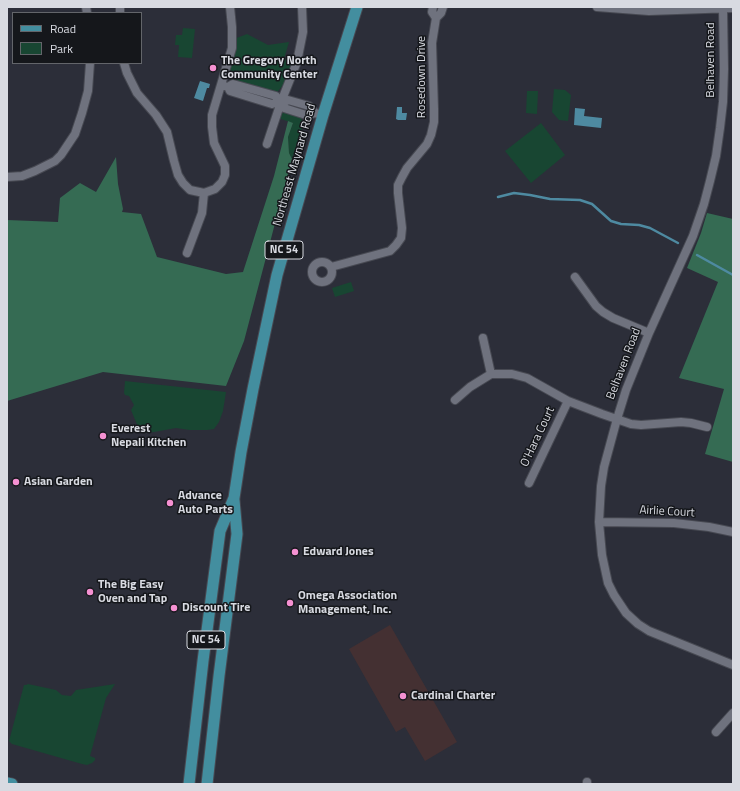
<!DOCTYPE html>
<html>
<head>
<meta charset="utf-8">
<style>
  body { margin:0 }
  #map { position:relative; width:740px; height:791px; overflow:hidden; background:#2c2e39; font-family:"Titillium Web",sans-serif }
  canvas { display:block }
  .frame { position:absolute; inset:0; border:8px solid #d8dae1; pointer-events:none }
  .legend { position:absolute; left:12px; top:12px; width:130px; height:52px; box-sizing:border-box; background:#15171b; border:1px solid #63656a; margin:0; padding:5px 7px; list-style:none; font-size:12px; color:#d8dae1 }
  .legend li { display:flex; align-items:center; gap:8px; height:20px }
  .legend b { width:20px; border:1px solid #63656a }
</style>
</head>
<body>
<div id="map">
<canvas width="740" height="791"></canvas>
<div class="frame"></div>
<ul class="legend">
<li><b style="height:5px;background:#438e9f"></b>Road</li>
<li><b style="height:11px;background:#184632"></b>Park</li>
</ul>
</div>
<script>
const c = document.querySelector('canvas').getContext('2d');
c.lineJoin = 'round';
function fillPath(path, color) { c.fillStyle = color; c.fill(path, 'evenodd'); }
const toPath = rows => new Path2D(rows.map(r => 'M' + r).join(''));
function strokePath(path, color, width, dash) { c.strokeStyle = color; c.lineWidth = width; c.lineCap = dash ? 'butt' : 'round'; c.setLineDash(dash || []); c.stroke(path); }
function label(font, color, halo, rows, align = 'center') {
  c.font = font + ' "Titillium Web",sans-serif'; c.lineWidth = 3; c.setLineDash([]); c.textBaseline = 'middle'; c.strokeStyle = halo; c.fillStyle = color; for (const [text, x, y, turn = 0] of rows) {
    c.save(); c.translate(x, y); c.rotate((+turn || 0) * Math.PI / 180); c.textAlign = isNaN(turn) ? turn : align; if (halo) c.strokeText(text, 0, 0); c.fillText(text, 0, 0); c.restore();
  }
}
const education = toPath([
  [390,625,457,742,425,761,405,727,396,732,349,649]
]);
const green = toPath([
  [183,28,195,29,192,58,178,57,179,45,175,45,176,35,182,35],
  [247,34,268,45,289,42,284,59,294,62,283,85,275,95,231,81,227,71,234,39],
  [554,89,565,90,571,95,568,121,559,120,552,112],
  [527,91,538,91,537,114,526,113],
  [286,111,301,117,303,125,292,159,289,153,288,137,293,123,281,119,280,117,283,112],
  [541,123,565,155,531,183,505,151],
  [351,282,354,291,335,297,332,288],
  [125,381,226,392,223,411,219,422,214,429,207,430,190,430,176,428,154,432,145,433,138,427,131,410,134,405,129,396,125,395,124,393],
  [28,684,56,690,62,695,71,696,76,690,115,684,106,698,90,756,95,758,95,760,92,763,87,765,82,764,12,744,9,741,24,685,26,685]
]);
const forest = toPath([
  [288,121,293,123,288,137,289,153,292,159,244,341,226,386,103,372,7,401,7,220,58,222,60,198,80,183,96,192,116,157,118,184,123,209,122,212,141,214,157,257,226,274,243,272,274,176],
  [707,213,733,219,733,462,705,454,724,389,679,378,718,282,687,268,701,233]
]);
const water = toPath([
  [200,81,210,84,209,88,207,88,203,101,194,98],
  [397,107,402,107,402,113,407,113,406,120,398,120,396,119],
  [575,108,585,109,584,116,602,118,601,128,574,125]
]);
const stream = toPath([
  [498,197,514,193,530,195,550,199,580,200,592,204,611,221,621,224,639,225,650,228,678,243],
  [697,255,733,275]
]);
const minor = toPath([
  [86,7,87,13],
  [597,7,649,11,733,8],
  [723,8,724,69,723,102,720,128,716,156,710,181,704,204,693,236,649,333,626,390,617,419,604,467,601,486,599,522,602,555,608,583,614,595,626,613,638,624,649,631,733,665],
  [120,13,120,7],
  [436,18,441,13,443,7],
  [124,63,127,73,137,93,156,115,167,132,174,161,178,175,183,183,190,190,204,193,215,189,222,182,225,175,225,166,214,143,212,127,212,115,232,48,232,27,230,7],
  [221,85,228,87,230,91,272,104,278,102,283,103,288,100,309,106,315,113],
  [228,87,233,84,276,96,278,102],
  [283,103,284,108,306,115,315,113,319,114],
  [267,144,281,102,297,62,303,32,302,7],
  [7,177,22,176,35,171,55,161,61,155,75,134,82,113,88,91,90,63],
  [187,253,202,213,204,193],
  '312 272a10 10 0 1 1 20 0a10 10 0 1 1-20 0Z',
  [331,267,390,251,396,245,401,238,402,228,398,193,398,185,402,177,407,168,427,144,431,135,434,122,434,109,432,43,436,18,432,12,433,7],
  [575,277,596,306,603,312,613,318,649,333],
  [483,338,491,374],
  [455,400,470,387,491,374,512,374,527,378,568,401,602,414,631,424,641,425,681,422,691,423,707,427],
  [529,483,568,401],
  [599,522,674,523,709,527,733,532],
  [716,732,733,713],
  [587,784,587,782]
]);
const primary = toPath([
  [7,783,12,784],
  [189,784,203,661,220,531,234,498,241,452,253,389,277,275,323,115,357,7],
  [207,784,219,676,237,534,234,500]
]);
const markers = [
  [213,68,4,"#f591d2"],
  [103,436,4,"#f591d2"],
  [16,482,4,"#f591d2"],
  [170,503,4,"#f591d2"],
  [295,552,4,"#f591d2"],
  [90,592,4,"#f591d2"],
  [290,603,4,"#f591d2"],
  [174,608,4,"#f591d2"],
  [403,696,4,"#f591d2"]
];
const shields = [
  [284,250,38],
  [206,640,38]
];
const shieldNames = [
  ["NC 54",284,250],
  ["NC 54",206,640]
];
const streetNames = [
  ["Belhaven Road",711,60,-90],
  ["Rosedown Drive",422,77,-90],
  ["Northeast Maynard Road",295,165,-74],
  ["Belhaven Road",624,364,-69],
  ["O'Hara Court",538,437,-65],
  ["Airlie Court",667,512,3]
];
const poiNames = [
  ["The Gregory North",221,61],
  ["Community Center",221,75],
  ["Everest",111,429],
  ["Nepali Kitchen",111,443],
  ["Asian Garden",24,482],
  ["Advance",178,496],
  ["Auto Parts",178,510],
  ["Edward Jones",303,552],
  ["The Big Easy",98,585],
  ["Oven and Tap",98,599],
  ["Omega Association",298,596],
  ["Management, Inc.",298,610],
  ["Discount Tire",182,608],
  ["Cardinal Charter",411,696]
];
fillPath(education, '#443032');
fillPath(green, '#184632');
fillPath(forest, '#356b53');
fillPath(water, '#4e8aa1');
strokePath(stream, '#4e8aa1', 2.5);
strokePath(minor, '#474952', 10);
strokePath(primary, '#474952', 13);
strokePath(minor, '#6f727e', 8);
strokePath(primary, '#438e9f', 11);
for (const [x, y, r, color] of markers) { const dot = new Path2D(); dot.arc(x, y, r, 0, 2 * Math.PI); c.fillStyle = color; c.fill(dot); strokePath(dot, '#15171b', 1.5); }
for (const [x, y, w] of shields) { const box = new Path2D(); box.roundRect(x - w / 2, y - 9, w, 18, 3); c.fillStyle = '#15171b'; c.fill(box); strokePath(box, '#d8dae1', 1); }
label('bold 11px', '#d8dae1', null, shieldNames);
label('12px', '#d8dae1', '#15171b', streetNames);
label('bold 12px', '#d8dae1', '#15171b', poiNames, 'left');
</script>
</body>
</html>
